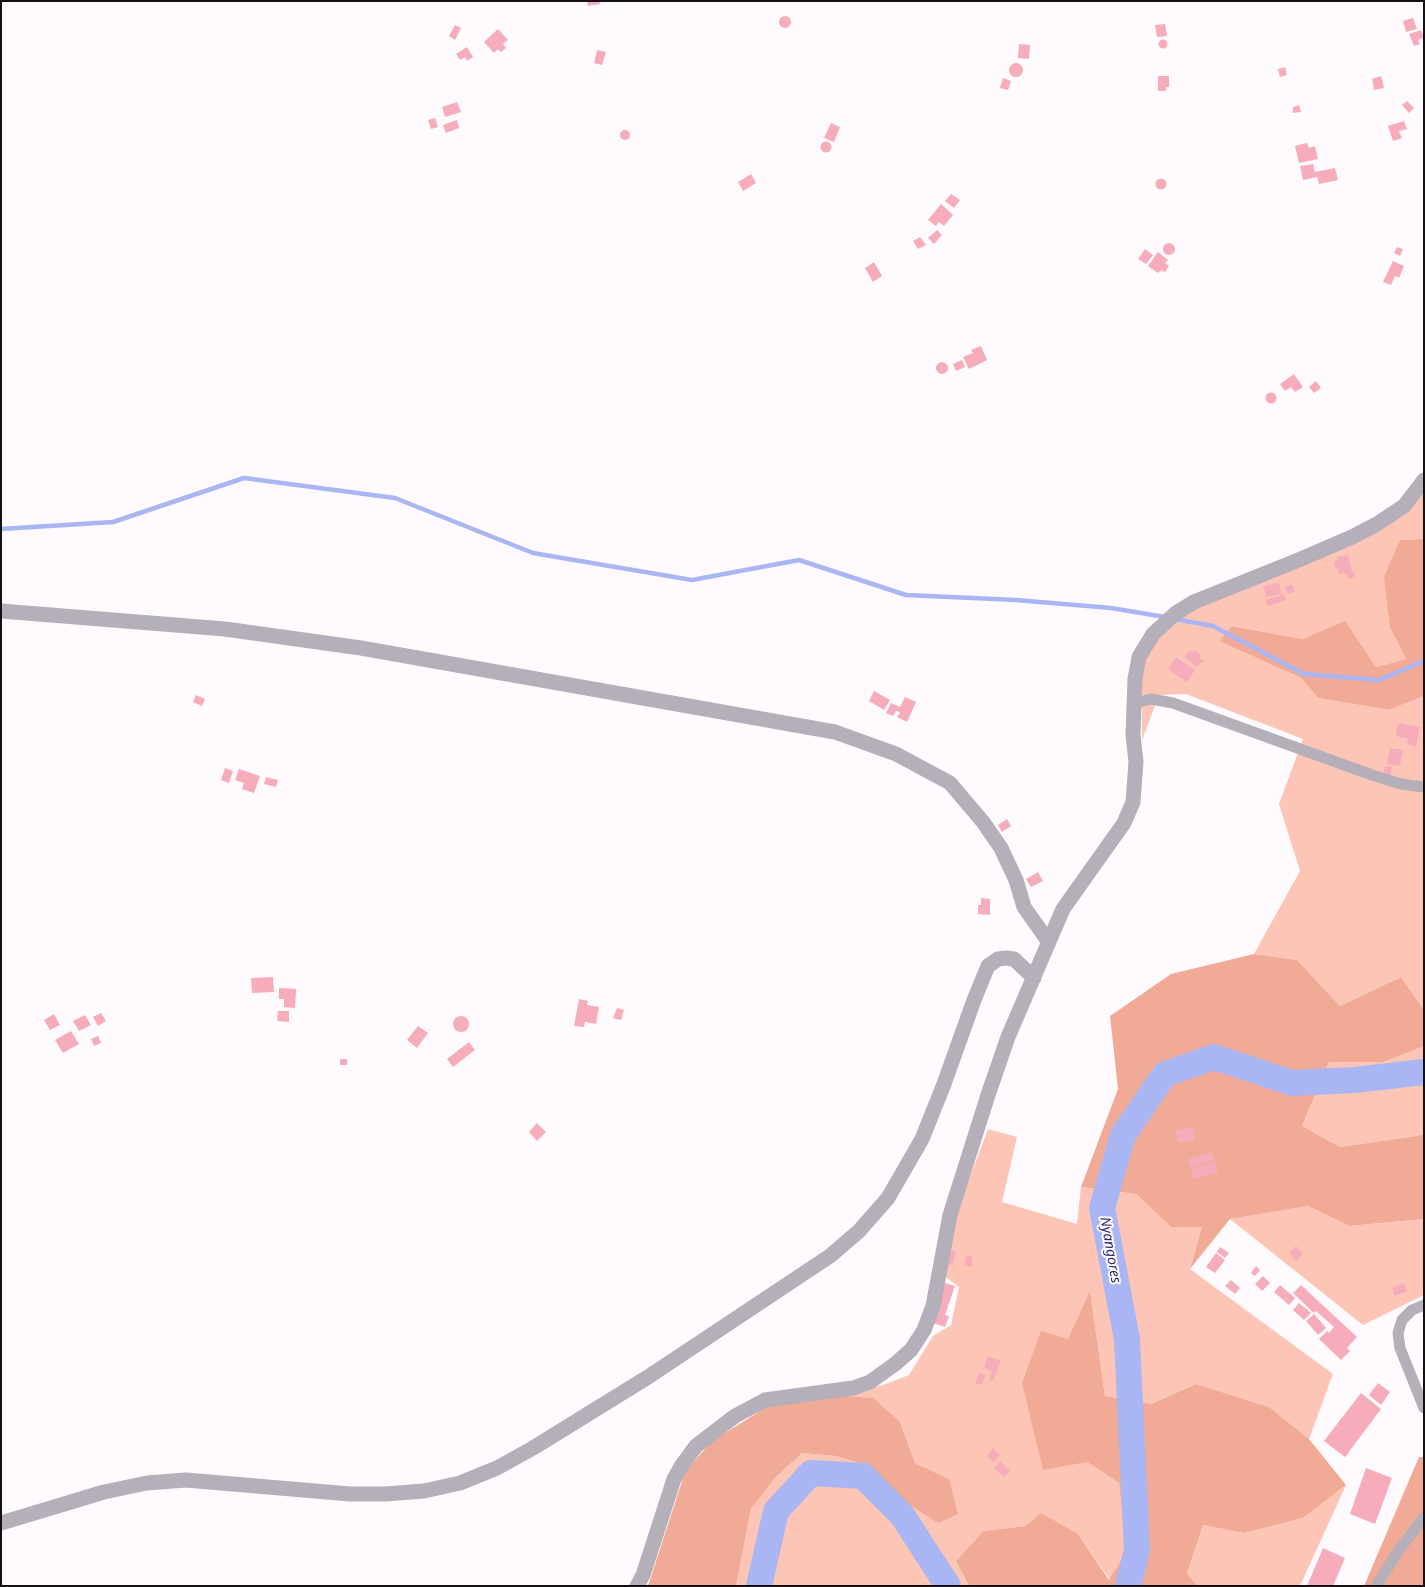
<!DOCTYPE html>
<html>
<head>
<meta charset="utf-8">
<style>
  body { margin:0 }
  #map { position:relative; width:1425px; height:1587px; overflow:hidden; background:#fffafd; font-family:"Noto Sans",sans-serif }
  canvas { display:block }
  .frame { position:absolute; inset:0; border:2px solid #150e13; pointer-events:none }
</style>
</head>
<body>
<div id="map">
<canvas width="1425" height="1587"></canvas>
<div class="frame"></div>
</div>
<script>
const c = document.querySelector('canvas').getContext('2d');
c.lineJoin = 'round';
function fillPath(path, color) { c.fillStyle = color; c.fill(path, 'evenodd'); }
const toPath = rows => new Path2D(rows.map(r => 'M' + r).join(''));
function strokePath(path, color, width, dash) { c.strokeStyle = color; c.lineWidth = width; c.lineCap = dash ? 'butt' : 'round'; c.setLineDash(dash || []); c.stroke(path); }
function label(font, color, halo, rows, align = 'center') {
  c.font = font + ' "Noto Sans",sans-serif'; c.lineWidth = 4; c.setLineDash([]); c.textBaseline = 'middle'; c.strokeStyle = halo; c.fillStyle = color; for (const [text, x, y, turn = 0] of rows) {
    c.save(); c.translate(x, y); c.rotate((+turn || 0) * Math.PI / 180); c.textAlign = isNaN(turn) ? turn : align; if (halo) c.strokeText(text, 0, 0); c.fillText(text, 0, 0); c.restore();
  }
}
const green = toPath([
  [1424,490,1424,539,1400,540,1390,628,1406,659,1376,667,1345,622,1303,639,1233,626,1219,641,1301,678,1318,698,1389,710,1424,696,1424,1010,1401,977,1340,1006,1297,960,1254,954,1300,871,1279,804,1303,739,1186,694,1159,695,1142,740,1142,663,1156,636,1184,613,1286,570],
  [1424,1046,1424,1134,1416,1136,1340,1147,1302,1126,1329,1062,1384,1062],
  [988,1129,1017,1137,1002,1202,1077,1224,1081,1187,1136,1194,1171,1227,1202,1227,1190,1269,1333,1374,1309,1439,1269,1407,1196,1384,1151,1404,1105,1396,1090,1292,1087,1462,1119,1483,1126,1552,1110,1580,1078,1534,1026,1526,983,1531,956,1561,969,1586,736,1586,751,1509,776,1477,802,1453,836,1456,869,1466,899,1498,949,1479,915,1463,900,1422,844,1396,883,1385,909,1375,933,1336,951,1325,959,1287,943,1275,947,1247,965,1190],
  [1308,1206,1349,1226,1424,1219,1424,1295,1363,1325,1230,1219],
  [1346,1485,1300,1586,1198,1586,1187,1575,1203,1525,1244,1533,1303,1518]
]);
const forest = toPath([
  [1424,539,1424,696,1389,710,1318,698,1301,678,1219,641,1232,626,1303,639,1345,621,1376,667,1406,659,1390,628,1384,577,1400,540],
  [1254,954,1297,960,1340,1006,1401,977,1424,1010,1424,1046,1384,1062,1329,1062,1302,1126,1340,1147,1416,1136,1424,1134,1424,1219,1349,1226,1308,1206,1230,1219,1190,1269,1202,1227,1171,1227,1136,1194,1081,1187,1118,1089,1110,1016,1171,974],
  [1090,1291,1105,1396,1151,1404,1196,1384,1269,1407,1309,1439,1346,1485,1303,1518,1244,1533,1203,1525,1187,1574,1198,1586,969,1586,956,1561,983,1531,1026,1526,1041,1513,1078,1534,1109,1580,1126,1552,1119,1483,1087,1462,1043,1470,1022,1383,1041,1331,1068,1339],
  [844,1396,873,1398,900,1422,915,1463,949,1479,958,1514,938,1523,899,1498,869,1466,836,1456,802,1453,776,1477,751,1509,736,1586,648,1586,685,1472,711,1442,768,1406],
  [1419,1457,1424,1457,1424,1586,1364,1586]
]);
const stream = toPath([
  [1,529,113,522,244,478,395,498,533,553,692,580,799,560,906,595,1016,600,1111,608,1165,617],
  [1175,619,1213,626,1304,674,1379,680,1424,661]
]);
const river = toPath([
  [759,1586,776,1511,811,1473,863,1476,902,1515,948,1586],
  [1128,1586,1137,1550,1127,1339,1102,1208,1123,1135,1165,1074,1214,1057,1292,1083,1355,1080,1424,1072]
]);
const building = toPath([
  [587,1,599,1,600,4,588,6],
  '779 22a6 6 0 1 1 12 0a6 6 0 1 1-12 0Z',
  [1413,18,1417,29,1406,32,1403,21],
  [1165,24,1167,36,1157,37,1155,25],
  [455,25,461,28,455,40,449,36],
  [498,29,508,40,503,44,506,48,501,52,498,49,494,53,484,42],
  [1421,30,1424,38,1418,40,1420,44,1414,46,1409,34],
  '1158.5 44a4.5 4.5 0 1 1 9 0a4.5 4.5 0 1 1-9 0Z',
  [1019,44,1030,45,1029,59,1018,58],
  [467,47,473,57,467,61,465,57,460,60,456,54],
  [597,50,606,52,602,65,594,63],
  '1009 70a7 7 0 1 1 14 0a7 7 0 1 1-14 0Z',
  [1285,67,1287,75,1280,77,1278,69],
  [1158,76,1169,76,1169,87,1166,87,1166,91,1158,91],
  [1381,76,1384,88,1374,90,1372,79],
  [1003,78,1011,81,1008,90,1000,88],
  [1407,101,1414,108,1409,113,1402,105],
  [457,102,461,112,445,117,442,107],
  [1299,105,1301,112,1293,113,1293,107],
  [435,118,438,127,431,129,428,120],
  [457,120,459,128,446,133,443,125],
  [1404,121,1407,129,1399,131,1402,138,1393,141,1388,126],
  [831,123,840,127,834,142,824,138],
  '620 135a5 5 0 1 1 10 0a5 5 0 1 1-10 0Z',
  '820.5 147a5.5 5.5 0 1 1 11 0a5.5 5.5 0 1 1-11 0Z',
  [1307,143,1309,148,1315,146,1318,159,1299,163,1295,146],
  [1313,164,1315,172,1335,168,1338,180,1319,184,1317,177,1303,180,1300,166],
  [751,174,756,183,743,191,738,182],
  '1155.5 184a5.5 5.5 0 1 1 11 0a5.5 5.5 0 1 1-11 0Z',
  [951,194,960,200,954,208,945,201],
  [941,204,953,215,944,226,939,222,936,226,928,220],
  [937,230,942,235,934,244,928,238],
  [920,237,926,245,918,249,913,241],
  '1163 249a6 6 0 1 1 12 0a6 6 0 1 1-12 0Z',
  [1397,247,1403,249,1400,256,1394,253],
  [1145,249,1153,255,1146,264,1138,259],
  [1158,252,1168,260,1165,263,1169,266,1165,272,1161,270,1158,273,1148,266],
  [1393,261,1404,266,1399,278,1395,276,1391,285,1383,282],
  [874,262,882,276,873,282,865,268],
  [981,346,987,360,969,369,963,357,973,353,971,350],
  [962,360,965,367,956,371,953,364],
  '936 368a6 6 0 1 1 12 0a6 6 0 1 1-12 0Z',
  [1294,374,1303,387,1295,392,1291,387,1285,391,1280,384],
  [1316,381,1321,388,1314,393,1309,387],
  '1265.5 398a5.5 5.5 0 1 1 11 0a5.5 5.5 0 1 1-11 0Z',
  [1348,555,1352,571,1354,571,1355,577,1348,579,1347,573,1339,574,1338,569,1335,569,1334,562,1337,561,1337,557],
  [1279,583,1281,594,1266,597,1264,586],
  [1292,585,1295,592,1288,594,1285,587],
  [1284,594,1286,600,1268,606,1266,600],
  [1190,650,1193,653,1195,650,1201,655,1199,658,1203,661,1197,667,1185,657],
  [1176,657,1195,670,1187,682,1168,669],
  [874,691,890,700,884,710,869,701],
  [196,695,205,699,202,706,193,702],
  [905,697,916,702,907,722,897,717,900,712,896,711,893,716,886,713,891,703,900,707],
  [1398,723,1420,727,1416,746,1407,744,1408,739,1396,736],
  [1390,748,1403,750,1400,766,1387,764],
  [1385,766,1392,767,1390,777,1383,775],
  [225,768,233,771,229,783,221,780],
  [239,769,260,776,254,793,242,789,244,783,235,780],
  [266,777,278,780,276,787,264,784],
  [1007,819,1011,826,1002,832,998,825],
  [1038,872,1043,881,1031,887,1026,879],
  [981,898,990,899,990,915,978,914,978,905,981,905],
  [273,977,274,992,252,993,251,978],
  [279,988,296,989,295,1008,284,1007,284,999,279,999],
  [579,999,588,1001,587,1005,599,1007,596,1024,585,1022,584,1027,574,1026],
  [617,1008,624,1010,621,1020,613,1018],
  [278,1011,289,1011,289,1022,277,1021],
  [101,1013,106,1021,98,1026,93,1017],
  [54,1014,60,1025,50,1030,44,1020],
  [85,1015,91,1025,79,1031,73,1021],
  '453 1024a8 8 0 1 1 16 0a8 8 0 1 1-16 0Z',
  [418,1026,428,1033,417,1048,407,1040],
  [71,1031,79,1044,63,1053,55,1040],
  [98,1036,101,1043,94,1046,91,1039],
  [469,1042,475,1050,453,1067,447,1059],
  [340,1059,347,1059,347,1065,340,1065],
  [537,1123,546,1132,537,1141,529,1132],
  [1193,1127,1195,1140,1178,1143,1175,1130],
  [1212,1152,1214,1160,1190,1167,1188,1159],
  [1215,1162,1218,1172,1194,1179,1191,1168],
  [1296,1246,1303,1254,1296,1261,1289,1253],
  [1220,1247,1229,1253,1225,1258,1217,1252],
  [949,1250,956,1252,952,1265,945,1263],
  [1216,1253,1225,1260,1215,1273,1206,1267],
  [966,1255,973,1257,971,1267,964,1265],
  [1256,1266,1260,1270,1255,1276,1251,1273],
  [1263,1276,1270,1283,1262,1291,1255,1284],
  [1231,1280,1240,1288,1235,1294,1225,1286],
  [945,1283,955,1286,945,1315,949,1316,945,1327,933,1323],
  [1404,1283,1407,1291,1395,1296,1392,1288],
  [1280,1285,1295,1298,1289,1305,1274,1292],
  [1301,1285,1357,1337,1347,1348,1350,1351,1341,1360,1319,1339,1327,1331,1329,1333,1334,1327,1316,1311,1314,1313,1293,1293],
  [1299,1303,1311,1313,1304,1320,1293,1310],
  [1314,1314,1326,1328,1318,1335,1306,1321],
  [988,1356,1001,1361,993,1381,989,1380,992,1371,984,1368],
  [979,1373,985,1375,982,1385,975,1383],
  [1378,1383,1390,1392,1381,1405,1369,1395],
  [1361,1393,1381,1409,1345,1457,1324,1441],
  [993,1448,1000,1455,994,1462,987,1456],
  [1000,1461,1010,1471,1004,1477,994,1468],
  [1366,1468,1392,1478,1375,1524,1350,1514],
  [1323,1548,1345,1558,1333,1586,1307,1586]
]);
const minor = toPath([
  [1135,703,1151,699,1173,703,1372,775,1401,784,1424,787],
  [1424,1305,1412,1310,1402,1320,1398,1333,1400,1348,1424,1408],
  [1376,1586,1401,1547,1424,1517]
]);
const tertiary = toPath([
  [1,611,225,629,361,648,835,732,896,754,950,783,983,822,1001,848,1016,880,1024,907,1048,941],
  [1,1523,104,1492,147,1483,186,1480,350,1494,385,1494,424,1491,460,1483,497,1468,533,1448,648,1377,830,1256,859,1231,888,1198,922,1139,944,1084,974,1000,988,966,998,959,1006,958,1014,959,1034,978],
  [637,1586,643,1575,674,1479,682,1465,696,1446,735,1416,765,1400,853,1388,870,1382,895,1364,911,1350,924,1330,933,1306,950,1215,988,1095,1008,1037,1063,909,1124,823,1133,802,1136,762,1133,735,1135,679,1139,657,1153,634,1176,613,1194,602,1301,559,1352,537,1377,524,1404,506,1424,480]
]);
const waterNames = [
  ["Nyangores",1110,1250,80]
];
fillPath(green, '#fdc5b5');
fillPath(forest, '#f0aa96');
strokePath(stream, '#a9b6f3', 4.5);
strokePath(river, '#a9b6f3', 26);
fillPath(building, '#f6acbb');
strokePath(minor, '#b4afb9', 11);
strokePath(tertiary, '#b4afb9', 15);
label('italic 14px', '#282c72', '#fffafd', waterNames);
</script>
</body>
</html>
